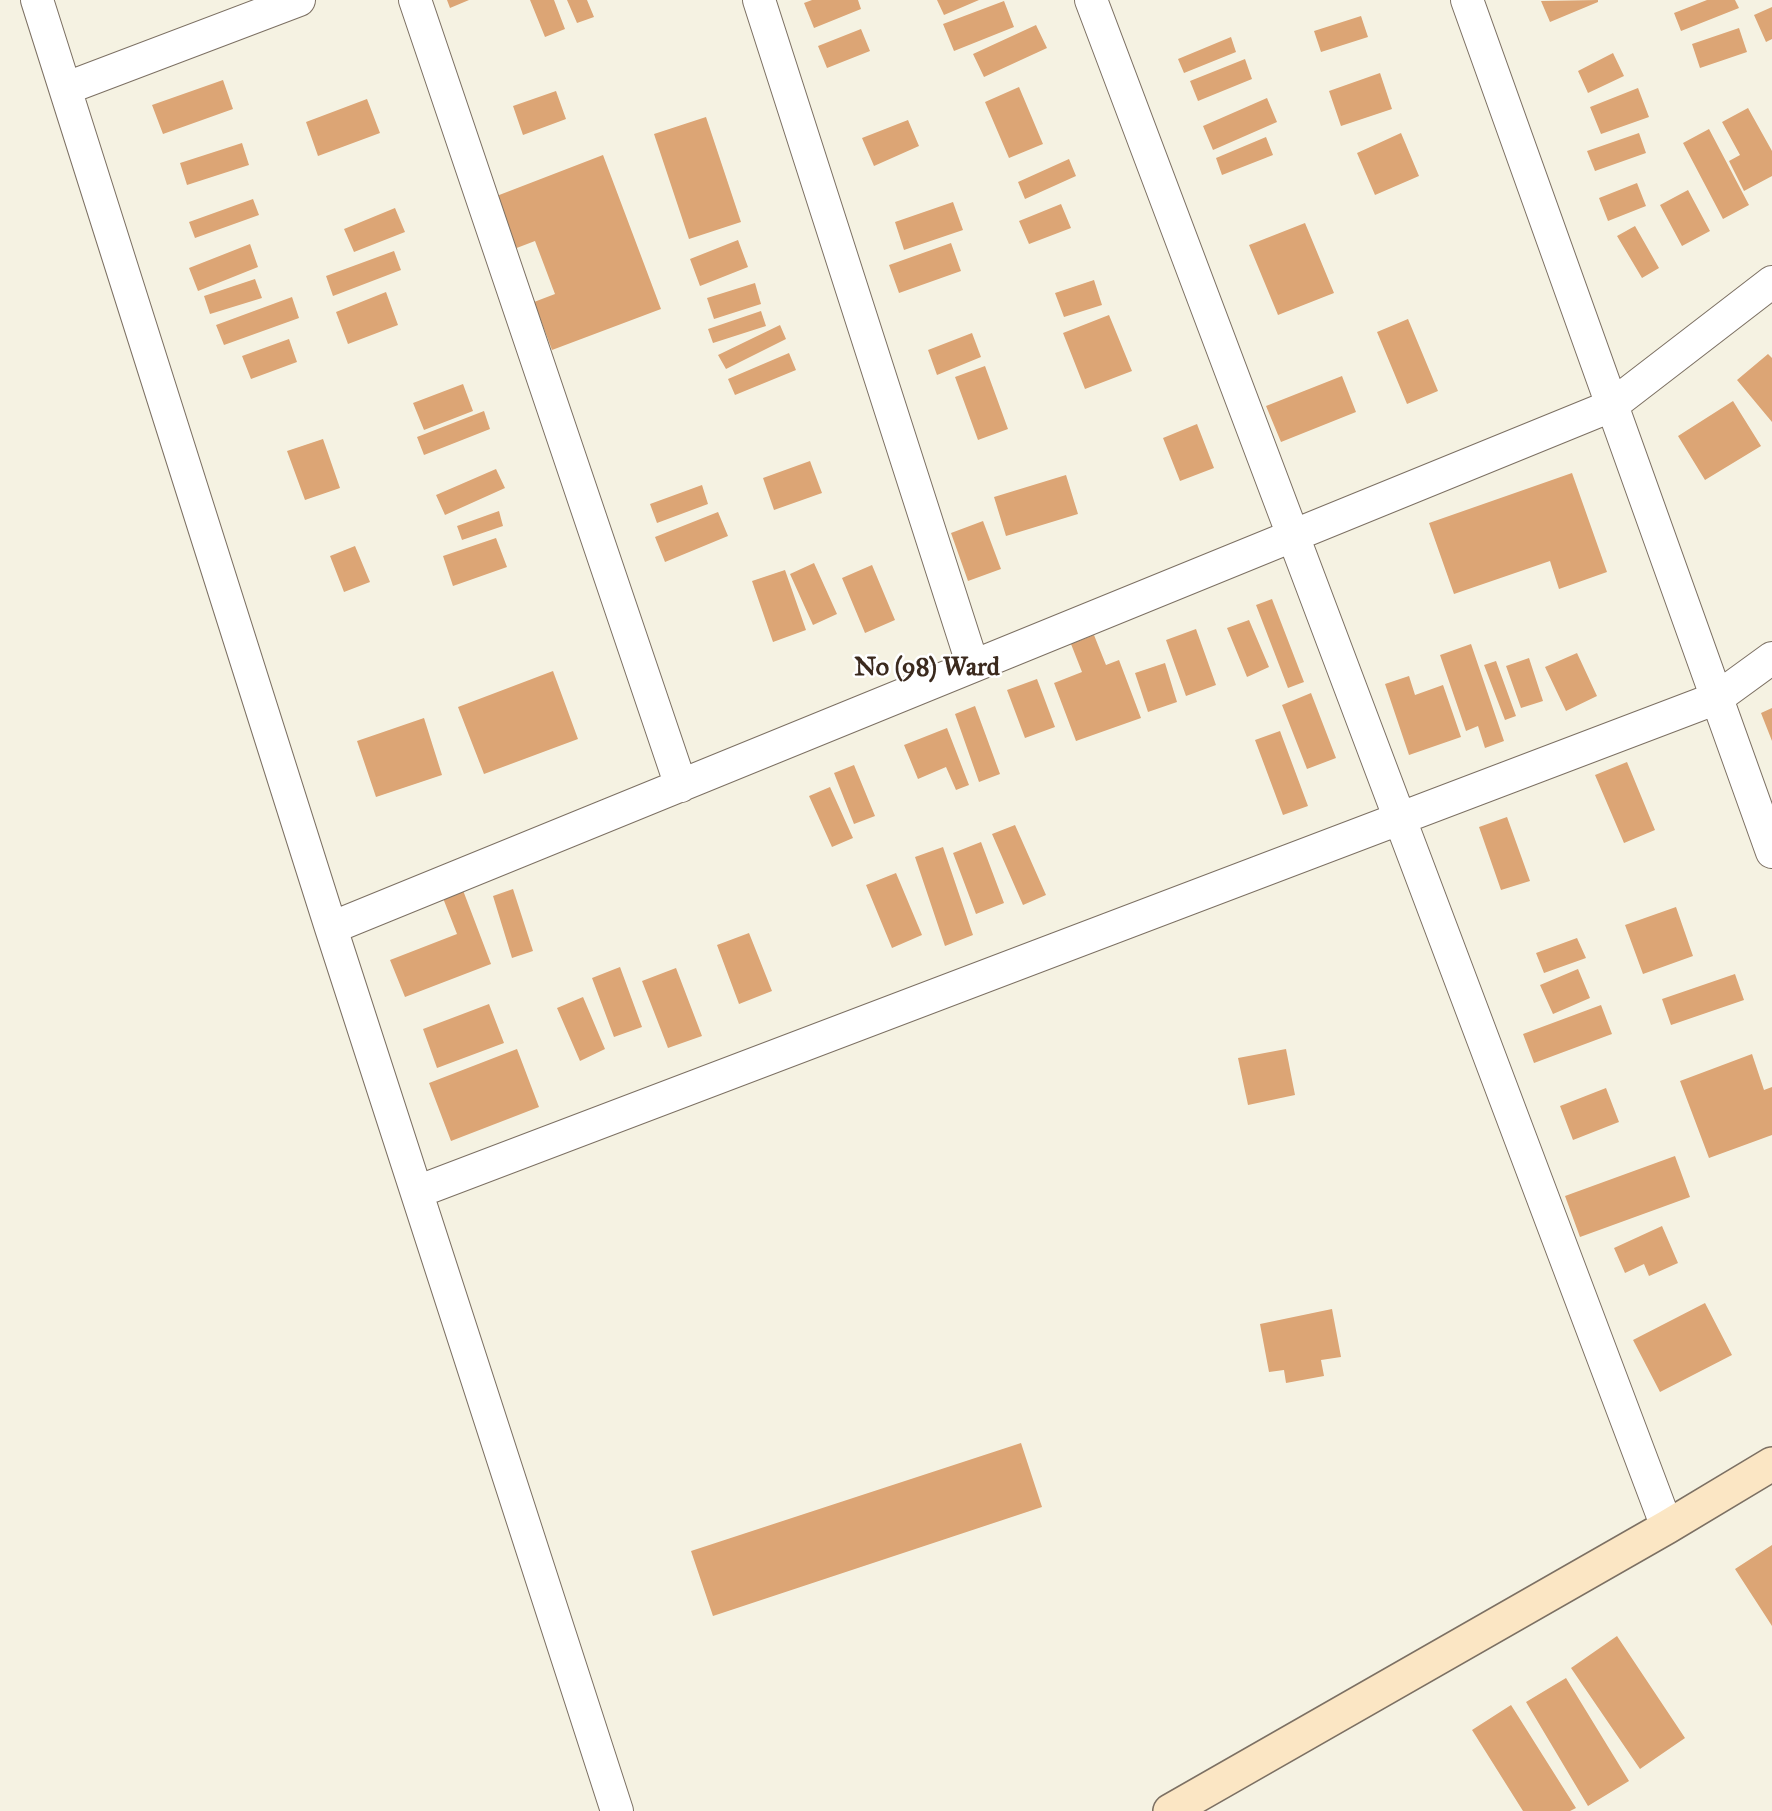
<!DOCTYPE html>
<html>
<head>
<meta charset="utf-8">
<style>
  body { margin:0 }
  canvas { display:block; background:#f5f2e2 }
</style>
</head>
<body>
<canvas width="1772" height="1811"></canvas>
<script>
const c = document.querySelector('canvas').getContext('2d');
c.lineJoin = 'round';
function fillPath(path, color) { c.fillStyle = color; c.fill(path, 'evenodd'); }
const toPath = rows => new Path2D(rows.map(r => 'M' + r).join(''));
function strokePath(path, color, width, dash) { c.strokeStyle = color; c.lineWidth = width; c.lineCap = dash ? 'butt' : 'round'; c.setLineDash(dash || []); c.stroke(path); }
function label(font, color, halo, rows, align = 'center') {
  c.font = font + ' "IM FELL Great Primer",serif'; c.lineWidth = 5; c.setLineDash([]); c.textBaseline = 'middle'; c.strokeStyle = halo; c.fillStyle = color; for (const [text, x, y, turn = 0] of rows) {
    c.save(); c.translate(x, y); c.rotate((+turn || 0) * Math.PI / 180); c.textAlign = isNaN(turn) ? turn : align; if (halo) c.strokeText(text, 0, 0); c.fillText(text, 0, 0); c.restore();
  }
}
const building = toPath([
  [447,0,469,0,450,8],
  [530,0,554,0,565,29,545,37],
  [567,0,587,0,594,17,577,23],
  [812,0,858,0,861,9,814,28,804,3],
  [937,0,979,0,944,15],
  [1598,0,1598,2,1550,22,1541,1],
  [1707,0,1735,0,1739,8,1681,31,1674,13],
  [1004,1,1014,27,954,51,943,24],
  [1772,7,1772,39,1766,42,1754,15],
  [1361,16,1368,37,1321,52,1314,31],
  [1036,25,1047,48,984,77,973,54],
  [1739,28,1747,52,1700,68,1692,44],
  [861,29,870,51,827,68,818,46],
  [1231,37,1236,52,1184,73,1178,59],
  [1613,53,1624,76,1588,93,1578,71],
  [1245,59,1252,79,1198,101,1190,81],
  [1380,73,1392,109,1341,126,1329,91],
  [223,80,233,109,163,134,152,105],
  [1019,87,1043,144,1009,158,985,102],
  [1638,88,1649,117,1601,134,1590,107],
  [556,91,566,119,523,135,513,106],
  [1267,98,1277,122,1213,150,1203,126],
  [367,99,380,133,318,156,306,122],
  [1748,108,1772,151,1772,176,1744,191,1729,161,1740,155,1722,122],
  [706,117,741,222,689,239,654,134],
  [908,120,919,146,874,166,862,138],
  [1709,129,1749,205,1723,219,1683,143],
  [1401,133,1419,176,1375,195,1357,153],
  [1639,133,1646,153,1595,171,1587,151],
  [1266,137,1273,155,1222,175,1216,158],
  [242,143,249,165,187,185,180,163],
  [603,155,661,309,552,350,534,302,555,294,535,241,514,249,494,197],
  [1069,159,1076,176,1025,199,1018,182],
  [1637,183,1646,206,1608,221,1599,198],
  [1688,190,1710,231,1682,246,1660,205],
  [253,199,259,215,195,238,189,222],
  [953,202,963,230,904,250,895,222],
  [1061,204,1071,228,1029,244,1019,221],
  [395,208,405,232,354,252,344,229],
  [1305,223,1334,293,1278,315,1249,245],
  [1635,226,1659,268,1642,278,1617,236],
  [738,240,748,267,700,286,690,259],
  [951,243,961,271,899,293,889,265],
  [250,244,258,267,198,291,189,268],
  [394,251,401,270,333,296,326,276],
  [255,279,262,298,210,314,204,296],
  [1094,280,1102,305,1064,317,1055,293],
  [755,283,761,304,714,319,707,298],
  [386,292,398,325,348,344,336,312],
  [292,297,299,318,224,345,216,325],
  [761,311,766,326,713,343,708,329],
  [1109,315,1132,371,1085,389,1063,333],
  [1408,319,1438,391,1407,404,1377,332],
  [780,325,786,339,726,369,718,355],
  [972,333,981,357,937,375,928,350],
  [289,339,297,362,251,379,242,356],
  [789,353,796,370,735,395,728,379],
  [1768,354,1772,358,1772,422,1737,380],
  [985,366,1008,429,978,440,955,377],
  [1342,376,1356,412,1281,442,1266,406],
  [463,384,473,411,424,430,413,403],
  [1733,401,1761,446,1705,480,1678,436],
  [484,411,490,429,424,455,417,437],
  [1197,424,1214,468,1180,481,1163,438],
  [323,439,340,488,305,500,287,451],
  [810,461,822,493,774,510,763,478],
  [496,469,505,488,445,515,436,495],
  [1572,473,1607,572,1559,589,1550,561,1454,594,1429,523],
  [1066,475,1078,514,1006,536,994,497],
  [702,485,708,504,657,523,650,504],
  [499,511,503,526,462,540,457,526],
  [718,512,728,536,665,562,655,537],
  [983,521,1001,569,968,581,951,533],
  [496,538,507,567,453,586,443,556],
  [355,546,370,582,344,592,330,556],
  [814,563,837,614,813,625,790,574],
  [872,565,895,620,865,633,842,578],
  [785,570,806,630,773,642,752,581],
  [1272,599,1304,682,1288,688,1256,605],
  [1249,620,1269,667,1247,677,1227,628],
  [1196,629,1216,685,1186,696,1166,640],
  [1094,635,1106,665,1119,660,1141,718,1076,741,1054,683,1082,672,1071,644],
  [1471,644,1504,741,1485,748,1478,726,1466,731,1440,655],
  [1577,653,1597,696,1566,711,1545,667],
  [1529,658,1543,701,1521,708,1506,666],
  [1496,661,1516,716,1505,720,1484,665],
  [1165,663,1177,702,1148,712,1135,673],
  [553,671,578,739,484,774,458,707],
  [1409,676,1415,695,1443,685,1461,737,1409,755,1385,684],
  [1037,679,1055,727,1025,738,1007,690],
  [1311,693,1336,758,1307,769,1282,705],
  [975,706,1000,774,979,782,955,714],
  [1772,708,1772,741,1761,713],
  [424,718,442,775,376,797,357,741],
  [947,728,969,785,956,790,946,767,918,779,904,745],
  [1280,731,1308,806,1283,815,1255,740],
  [1627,762,1655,830,1624,843,1595,775],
  [854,765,875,816,854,824,834,773],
  [830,787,853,838,832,847,809,796],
  [1507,817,1530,881,1501,890,1479,827],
  [1015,825,1046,895,1023,905,992,834],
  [981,842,1004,903,976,914,953,853],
  [943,847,973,935,945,946,915,857],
  [896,873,922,935,892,948,866,885],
  [461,885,491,964,405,997,390,960,457,934,441,893],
  [513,889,533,951,512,958,493,896],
  [1676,907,1693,956,1643,974,1625,925],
  [749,933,772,991,739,1004,717,945],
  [1577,938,1586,958,1544,973,1536,953],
  [620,967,642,1027,614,1037,592,978],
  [676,968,702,1036,668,1048,642,981],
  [1578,969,1590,998,1553,1014,1540,985],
  [1735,974,1744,1000,1671,1025,1662,999],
  [583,997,605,1049,580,1061,557,1008],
  [489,1004,504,1043,437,1068,423,1029],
  [1601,1005,1612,1034,1534,1063,1523,1034],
  [517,1049,539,1107,451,1141,429,1083],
  [1286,1049,1295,1095,1248,1105,1238,1058],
  [1752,1054,1764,1090,1772,1087,1772,1135,1709,1158,1680,1081],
  [1606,1088,1619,1122,1573,1140,1560,1106],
  [1675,1156,1690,1197,1580,1237,1565,1196],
  [1662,1226,1678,1263,1649,1276,1644,1264,1625,1273,1614,1248],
  [1705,1303,1732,1355,1660,1392,1633,1340],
  [1332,1309,1341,1357,1321,1360,1324,1376,1286,1383,1284,1370,1269,1372,1260,1324],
  [1021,1443,1042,1507,713,1616,691,1551],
  [1772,1545,1772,1626,1735,1569],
  [1617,1636,1685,1738,1640,1769,1571,1668],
  [1566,1678,1629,1781,1588,1806,1526,1702],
  [1511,1705,1576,1808,1570,1811,1523,1811,1472,1730]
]);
const street = toPath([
  [37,0,331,928,617,1811],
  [415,0,681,786],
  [759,0,973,666],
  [1091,0,1667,1527],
  [1467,0,1772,852],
  [67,88,299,0],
  [331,928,1611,406,1772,282],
  [417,1192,1717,698,1772,658]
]);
const secondary = toPath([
  [1170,1811,1667,1527,1772,1464]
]);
const quarterNames = [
  ["No (98) Ward",927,669]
];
fillPath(building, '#dca575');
strokePath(street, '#7c7063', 34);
strokePath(secondary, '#7c7063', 36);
strokePath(street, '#fff', 32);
strokePath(secondary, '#fbe6c4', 33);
label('bold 26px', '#3b2a1e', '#fff', quarterNames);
</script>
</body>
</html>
